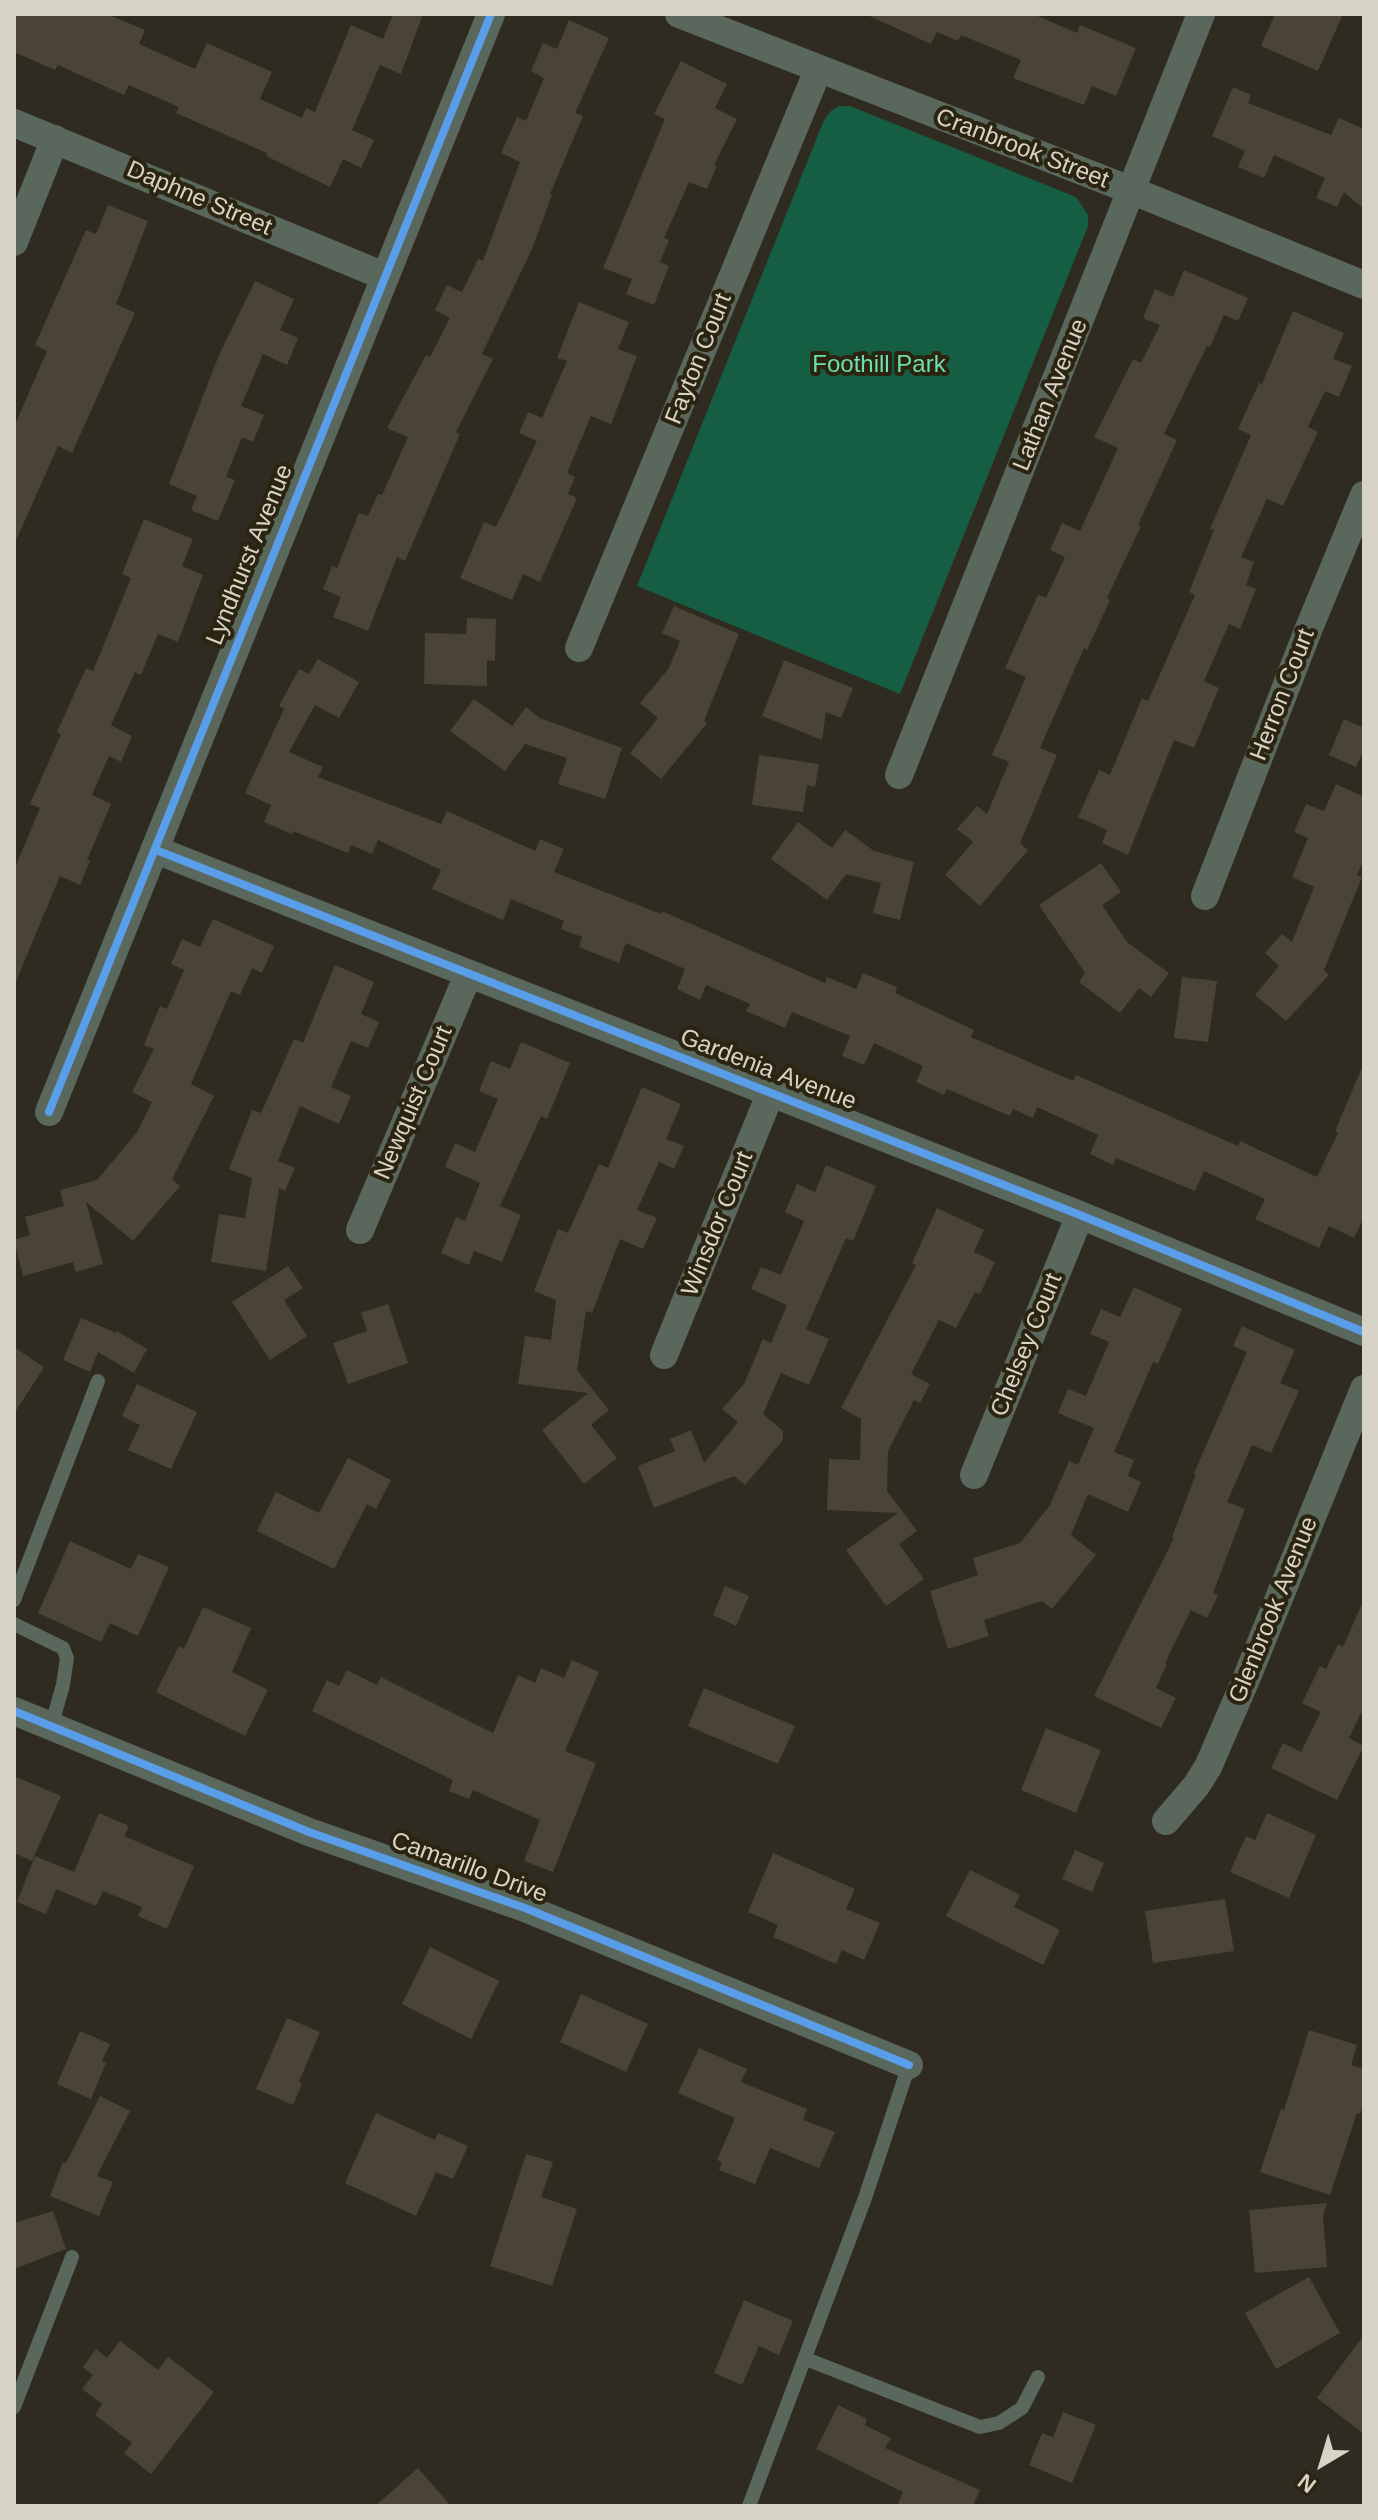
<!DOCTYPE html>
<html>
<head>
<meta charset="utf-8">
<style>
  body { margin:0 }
  #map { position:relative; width:1378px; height:2520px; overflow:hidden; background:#2f2b20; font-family:Arial,sans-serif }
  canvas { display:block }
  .frame { position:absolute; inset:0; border:16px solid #d8d3c7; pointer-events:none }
  .north { position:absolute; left:1282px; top:2424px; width:80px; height:80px; -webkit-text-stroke:6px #2b2410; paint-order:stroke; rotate:218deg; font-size:22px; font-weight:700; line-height:32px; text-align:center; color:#d8d3c7 }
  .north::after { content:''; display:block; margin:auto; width:28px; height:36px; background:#d8d3c7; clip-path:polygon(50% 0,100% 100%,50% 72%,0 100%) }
</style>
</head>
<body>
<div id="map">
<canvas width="1378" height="2520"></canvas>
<div class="frame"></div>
<div class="north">N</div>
</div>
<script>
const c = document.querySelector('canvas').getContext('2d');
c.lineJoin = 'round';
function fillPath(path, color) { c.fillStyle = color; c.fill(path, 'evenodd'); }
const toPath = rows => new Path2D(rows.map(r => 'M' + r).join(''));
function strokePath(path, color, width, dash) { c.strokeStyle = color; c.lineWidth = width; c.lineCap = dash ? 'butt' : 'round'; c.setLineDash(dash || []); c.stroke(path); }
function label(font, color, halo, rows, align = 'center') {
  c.font = font + ' Arial,sans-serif'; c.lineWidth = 8; c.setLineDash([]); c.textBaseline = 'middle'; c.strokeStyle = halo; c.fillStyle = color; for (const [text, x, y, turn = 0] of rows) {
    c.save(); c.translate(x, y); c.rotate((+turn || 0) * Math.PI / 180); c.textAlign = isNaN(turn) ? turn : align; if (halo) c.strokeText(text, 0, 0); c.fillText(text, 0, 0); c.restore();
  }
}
const green = toPath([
  [839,106,850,106,1076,197,1088,215,1088,226,900,694,637,586,824,120,831,111]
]);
const building = toPath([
  [14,14,107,14,145,30,139,44,195,69,207,43,272,72,260,99,302,118,306,108,315,112,351,25,383,39,393,14,423,14,401,74,380,65,352,130,374,140,361,168,343,159,330,187,266,156,267,153,176,113,179,107,129,85,124,95,58,65,55,70,14,52],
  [865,14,1033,14,1077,33,1080,25,1136,48,1116,96,1092,86,1084,105,1013,78,1021,60,961,35,958,41,937,32,931,44],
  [1275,14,1343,14,1318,71,1261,46],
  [569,20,609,38,575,113,583,116,550,194,552,195,532,249,482,354,493,359,456,432,460,434,405,561,397,557,368,631,333,617,341,597,323,589,332,566,337,568,359,513,368,516,378,494,382,495,408,437,387,428,426,355,430,357,450,318,435,310,447,285,462,292,478,259,483,261,520,162,501,153,517,117,526,121,544,78,531,71,543,43,557,49],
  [681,61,727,84,715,108,737,119,714,165,717,166,707,189,689,182,664,238,669,240,660,262,669,266,654,305,626,294,632,279,603,268,665,119,654,114],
  [1233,87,1251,95,1248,103,1331,135,1339,118,1364,129,1364,209,1344,192,1337,207,1316,198,1325,178,1274,155,1264,178,1238,167,1245,151,1212,136],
  [108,205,148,221,116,304,135,313,72,453,58,446,14,545,14,427,47,351,35,345,86,230,96,234],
  [1184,270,1248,298,1238,321,1224,315,1210,347,1207,346,1164,434,1177,440,1138,525,1141,526,1107,598,1110,600,1087,650,1084,648,1040,748,1057,755,1020,843,1028,850,980,906,945,875,973,842,957,829,977,806,987,814,1009,762,992,755,1026,677,1005,668,1038,595,1046,598,1065,557,1050,550,1062,523,1080,531,1118,448,1094,437,1133,359,1141,363,1160,325,1143,318,1155,289,1173,297],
  [255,281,294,299,280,330,298,338,287,365,263,354,241,406,264,415,253,442,242,437,226,477,235,480,218,521,191,510,197,496,169,484,219,355],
  [579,302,629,322,618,349,637,356,611,424,591,416,567,473,575,477,568,494,577,498,540,582,523,574,512,600,460,578,484,522,496,527,537,441,519,433,528,412,542,418,567,361,557,358],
  [1293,311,1344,333,1333,359,1352,366,1339,397,1325,391,1308,427,1318,432,1283,506,1267,499,1241,557,1254,562,1246,585,1256,589,1240,629,1229,624,1204,681,1219,688,1194,748,1174,740,1128,855,1102,843,1107,830,1078,817,1099,770,1110,775,1142,698,1148,701,1195,595,1189,592,1214,530,1210,529,1251,435,1238,429,1259,383,1262,384],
  [144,519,193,539,182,566,203,575,178,642,158,634,141,675,135,672,111,725,132,736,121,762,109,756,92,795,111,804,87,860,90,861,80,885,60,876,14,986,14,870,40,808,30,804,61,734,57,732,86,668,93,671,131,578,122,574],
  [674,606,739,634,704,721,707,723,661,779,630,753,658,718,640,703,669,668,680,641,662,633],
  [467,618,496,619,495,661,487,660,487,686,424,684,425,633,466,634],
  [318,659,359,682,339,718,315,705,289,752,323,767,318,777,441,824,447,811,535,851,540,839,564,849,554,872,661,914,662,911,825,983,827,977,856,989,863,973,897,987,895,993,974,1030,971,1037,1073,1081,1076,1075,1238,1146,1240,1141,1317,1177,1338,1133,1335,1131,1364,1063,1364,1217,1354,1238,1329,1226,1319,1248,1255,1219,1265,1199,1204,1171,1195,1191,1116,1158,1113,1165,1090,1154,1098,1135,1037,1107,1033,1118,1013,1109,1010,1116,947,1089,944,1095,916,1082,923,1066,874,1043,864,1065,842,1056,850,1036,792,1012,785,1028,746,1011,750,1004,706,985,700,1000,677,989,685,969,626,943,619,963,579,947,582,937,561,929,564,921,511,899,503,920,432,889,441,870,378,840,372,854,351,845,348,853,293,831,292,834,264,822,271,805,245,793,284,709,279,706,299,669,309,674],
  [784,660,853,688,841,718,826,712,822,740,762,716],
  [474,699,512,726,526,707,540,718,622,748,605,799,558,784,567,758,525,744,505,771,450,731],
  [1344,719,1364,728,1364,749,1356,767,1329,755],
  [759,755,819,764,815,787,807,785,803,812,752,805],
  [1336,784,1364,797,1364,859,1357,875,1362,877,1324,970,1329,975,1286,1021,1255,995,1279,966,1265,953,1282,934,1292,942,1314,887,1292,877,1308,838,1294,832,1306,804,1324,811],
  [798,822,832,848,845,830,874,851,914,862,900,920,873,913,881,883,846,874,827,900,771,859],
  [1101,863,1121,892,1102,905,1127,942,1169,973,1151,997,1139,988,1120,1013,1079,982,1085,973,1039,905],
  [213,919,274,946,262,973,252,968,240,995,231,991,191,1084,214,1096,172,1179,180,1186,133,1241,86,1202,103,1264,76,1272,73,1262,23,1276,14,1240,30,1235,25,1217,64,1206,60,1190,97,1180,137,1132,152,1102,132,1092,154,1049,144,1045,160,1006,167,1009,184,970,171,964,182,939,200,947],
  [335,965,374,982,361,1014,379,1022,368,1048,351,1041,331,1087,351,1096,339,1124,300,1106,278,1161,295,1168,285,1191,279,1188,266,1271,211,1262,219,1214,245,1218,252,1178,229,1169,252,1110,261,1113,294,1039,303,1043],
  [1182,977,1217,981,1208,1042,1174,1038],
  [521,1042,570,1063,547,1119,541,1116,500,1206,521,1215,502,1262,474,1251,469,1265,441,1253,456,1217,465,1221,480,1183,445,1167,455,1143,475,1152,498,1099,479,1091,491,1061,510,1069],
  [642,1087,681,1104,666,1139,684,1146,674,1169,659,1162,637,1210,657,1218,643,1249,620,1239,592,1313,586,1311,577,1370,609,1410,591,1425,617,1458,584,1484,542,1430,588,1393,518,1384,525,1336,551,1340,556,1300,534,1291,558,1229,568,1233,599,1164,608,1168],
  [826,1165,876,1186,853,1241,846,1238,806,1329,829,1339,809,1385,781,1373,763,1414,783,1431,783,1440,745,1485,734,1476,654,1508,638,1466,675,1451,670,1439,691,1430,704,1463,738,1422,722,1409,744,1384,763,1339,771,1343,787,1305,751,1289,761,1267,781,1275,804,1221,785,1212,797,1184,815,1192],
  [937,1208,984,1230,974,1252,995,1262,980,1294,975,1292,956,1328,939,1320,911,1374,930,1384,920,1403,914,1400,888,1451,887,1491,917,1531,899,1544,924,1579,886,1606,846,1550,898,1513,827,1510,829,1459,860,1460,861,1419,841,1408,916,1265,912,1263],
  [288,1266,303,1288,284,1300,307,1336,270,1360,232,1302],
  [1134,1287,1182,1309,1158,1364,1153,1362,1114,1452,1134,1460,1128,1476,1141,1482,1128,1512,1088,1494,1071,1535,1096,1555,1052,1609,1042,1601,984,1620,989,1636,948,1649,930,1591,978,1575,973,1558,1020,1543,1050,1505,1069,1461,1078,1465,1094,1428,1058,1413,1068,1389,1086,1396,1109,1342,1090,1334,1101,1309,1120,1317],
  [388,1304,408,1363,348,1384,333,1343,367,1331,361,1313],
  [81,1318,116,1333,117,1331,147,1349,134,1373,98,1352,90,1372,63,1360],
  [1242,1326,1295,1350,1280,1383,1299,1391,1271,1453,1252,1445,1227,1502,1245,1509,1213,1593,1218,1595,1207,1618,1191,1610,1165,1663,1167,1664,1156,1688,1176,1698,1161,1728,1094,1696,1174,1538,1172,1537,1196,1474,1194,1473,1247,1352,1233,1346],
  [14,1347,44,1367,14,1414],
  [137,1384,197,1412,171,1469,128,1450,140,1425,122,1416],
  [348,1458,391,1480,376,1509,367,1504,334,1569,257,1531,276,1492,319,1513],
  [70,1541,131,1569,138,1554,169,1567,138,1636,110,1623,101,1642,38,1613],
  [725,1586,749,1596,736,1626,713,1615],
  [1364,1599,1364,1707,1349,1738,1364,1746,1337,1800,1271,1768,1283,1743,1301,1752,1321,1712,1302,1703,1320,1666,1326,1669,1338,1644,1343,1647],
  [203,1607,251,1628,232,1672,268,1690,245,1736,156,1692,179,1646,184,1649],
  [572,1660,599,1672,565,1751,596,1763,553,1872,524,1861,540,1820,473,1790,469,1799,449,1791,453,1780,312,1711,327,1680,339,1686,347,1670,377,1685,381,1677,493,1733,518,1675,535,1683,541,1668,564,1678],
  [704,1688,795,1726,778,1764,688,1726],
  [1046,1728,1101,1750,1076,1813,1021,1790],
  [14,1776,61,1796,32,1861,14,1853],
  [99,1813,129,1826,124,1836,194,1866,167,1929,138,1916,142,1907,103,1891,96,1906,56,1889,46,1914,17,1902,35,1856,74,1872],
  [1267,1813,1316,1835,1289,1898,1230,1872,1246,1836,1255,1840],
  [1075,1850,1104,1863,1092,1892,1062,1879],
  [773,1853,855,1889,846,1909,880,1923,864,1960,842,1950,836,1964,773,1937,778,1925,748,1912],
  [970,1870,1020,1895,1014,1907,1060,1930,1043,1965,946,1916],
  [1225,1899,1234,1951,1153,1963,1145,1911],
  [430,1947,499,1981,471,2039,402,2004],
  [581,1994,648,2024,626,2072,560,2042],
  [287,2018,320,2032,299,2082,302,2084,293,2105,256,2089],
  [1309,2030,1357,2045,1351,2065,1364,2069,1364,2102,1360,2114,1357,2113,1330,2195,1260,2172,1281,2109,1284,2110],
  [80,2031,110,2044,102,2061,106,2063,91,2099,57,2084],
  [699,2048,747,2069,741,2082,807,2109,803,2120,835,2132,819,2168,770,2148,755,2184,719,2170,722,2162,717,2160,735,2118,678,2093],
  [100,2096,130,2111,97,2176,113,2182,99,2216,50,2196,63,2162,66,2163],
  [376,2113,435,2140,438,2133,468,2146,453,2179,436,2172,416,2216,345,2183],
  [526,2154,553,2162,541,2197,577,2209,552,2286,490,2266],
  [1327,2203,1323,2216,1327,2267,1255,2273,1249,2210],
  [53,2211,66,2249,14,2269,14,2223],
  [1309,2277,1340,2333,1276,2369,1245,2313],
  [744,2300,793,2321,779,2355,759,2346,742,2385,714,2373],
  [1364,2335,1364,2434,1317,2398],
  [120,2341,158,2370,168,2357,214,2392,151,2474,124,2453,132,2443,95,2415,102,2404,82,2389,93,2375,83,2367,96,2349,107,2358],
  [838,2405,867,2419,865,2425,891,2438,885,2448,980,2490,973,2506,897,2506,903,2492,816,2449],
  [1063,2412,1096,2425,1072,2483,1029,2465,1042,2433,1053,2437],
  [418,2468,451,2506,375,2506]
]);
const lane = toPath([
  [14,1600,98,1381],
  [14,1624,63,1648,67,1658,63,1685,51,1727],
  [806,2359,980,2427,999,2423,1022,2408,1038,2377],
  [14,2407,72,2257],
  [749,2506,865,2198,909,2065]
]);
const street = toPath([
  [679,14,1133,191,1364,285],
  [14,123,384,276],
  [14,242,55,139],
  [579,648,818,70],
  [899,775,1201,14],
  [156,850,1080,1215,1364,1332],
  [1205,896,1307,633,1364,495],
  [49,1112,491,14],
  [360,1230,468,975],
  [664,1355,771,1092],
  [974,1475,1080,1215],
  [14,1711,309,1832,525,1908,909,2065],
  [1166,1821,1196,1786,1208,1767,1247,1677,1364,1389]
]);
const cycleway = toPath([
  [156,850,1080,1215,1364,1332],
  [49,1112,491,14],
  [14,1711,309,1832,525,1908,909,2065]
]);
const streetNames = [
  ["Cranbrook Street",1022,149,21],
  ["Daphne Street",199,199,23],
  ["Fayton Court",699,359,-68],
  ["Lathan Avenue",1051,395,-68],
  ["Lyndhurst Avenue",250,555,-68],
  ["Herron Court",1283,695,-69],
  ["Gardenia Avenue",768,1070,21],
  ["Newquist Court",414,1103,-67],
  ["Winsdor Court",718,1224,-68],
  ["Chelsey Court",1027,1345,-68],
  ["Glenbrook Avenue",1274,1610,-68],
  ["Camarillo Drive",469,1868,20]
];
const parkNames = [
  ["Foothill Park",879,365]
];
fillPath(green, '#155e43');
fillPath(building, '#494435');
strokePath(lane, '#5a675d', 14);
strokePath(street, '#5a675d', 28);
strokePath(cycleway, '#5a9eea', 8);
label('24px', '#d8d3c7', '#2b2410', streetNames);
label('24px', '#6cdfaf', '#2b2410', parkNames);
</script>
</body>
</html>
